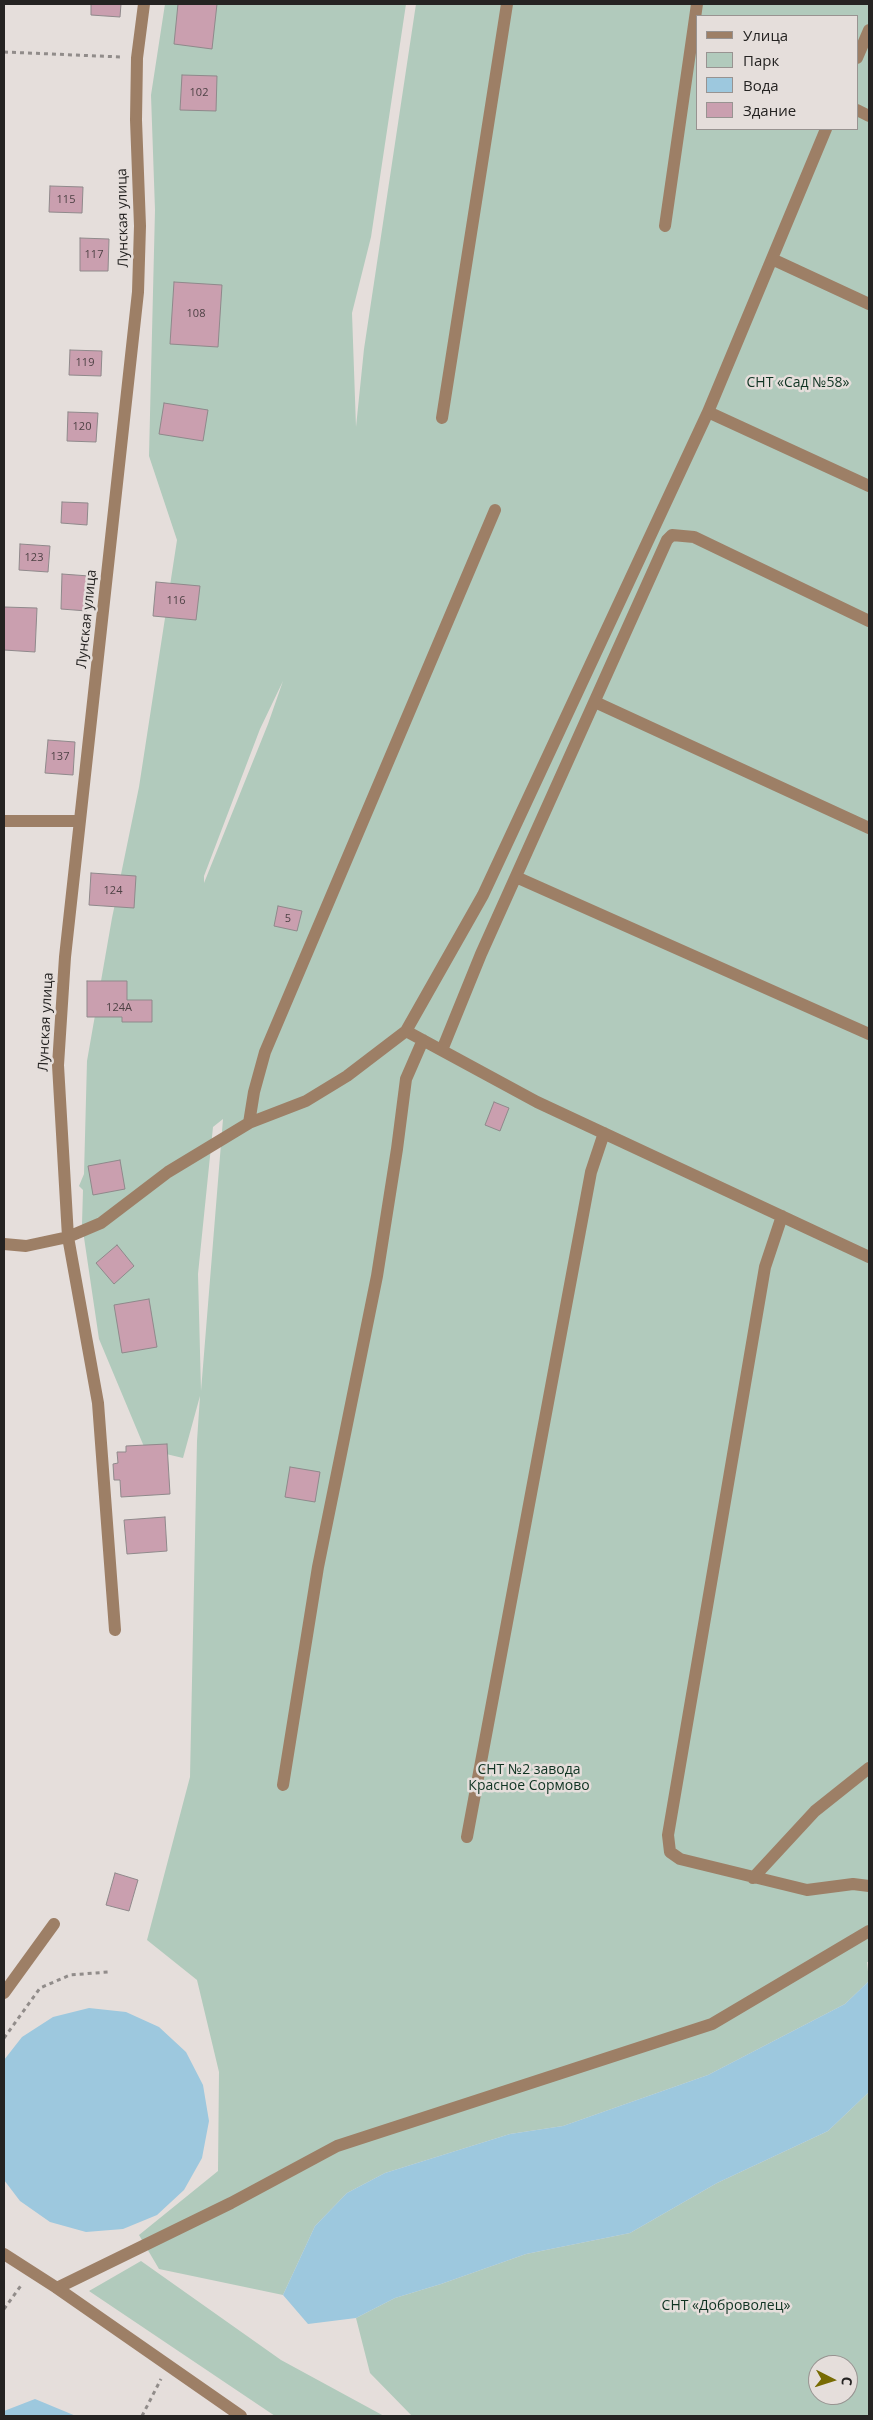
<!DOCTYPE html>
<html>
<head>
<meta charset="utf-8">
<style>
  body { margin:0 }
  #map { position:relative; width:873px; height:2420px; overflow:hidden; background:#e5dedb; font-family:"Open Sans",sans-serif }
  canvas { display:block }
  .frame { position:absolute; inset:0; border:5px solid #252322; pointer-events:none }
  .legend { position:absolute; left:696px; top:15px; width:162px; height:115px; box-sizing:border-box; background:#e5dedb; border:1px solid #989391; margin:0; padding:6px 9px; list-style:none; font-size:15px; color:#252322 }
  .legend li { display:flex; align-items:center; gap:10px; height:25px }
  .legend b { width:25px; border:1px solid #989391 }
  .north { position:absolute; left:808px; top:2355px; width:50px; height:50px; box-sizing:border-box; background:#e5dedb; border:1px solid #989391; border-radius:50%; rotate:95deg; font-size:14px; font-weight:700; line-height:20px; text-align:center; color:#252322 }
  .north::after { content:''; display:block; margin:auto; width:18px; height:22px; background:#786b03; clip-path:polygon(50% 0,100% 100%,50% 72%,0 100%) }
</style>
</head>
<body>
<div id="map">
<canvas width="873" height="2420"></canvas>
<div class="frame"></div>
<ul class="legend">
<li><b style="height:6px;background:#9d7f66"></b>Улица</li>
<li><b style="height:14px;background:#b1cabc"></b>Парк</li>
<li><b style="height:14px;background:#9dc8de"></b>Вода</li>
<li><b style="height:14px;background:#ca9faf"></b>Здание</li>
</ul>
<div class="north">С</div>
</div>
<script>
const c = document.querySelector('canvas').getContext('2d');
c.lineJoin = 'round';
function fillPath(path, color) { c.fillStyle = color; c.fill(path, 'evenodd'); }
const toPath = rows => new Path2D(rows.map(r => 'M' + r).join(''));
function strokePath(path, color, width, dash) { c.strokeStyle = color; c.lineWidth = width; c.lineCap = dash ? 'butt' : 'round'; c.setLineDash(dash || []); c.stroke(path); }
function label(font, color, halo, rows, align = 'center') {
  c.font = font + ' "Open Sans",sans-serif'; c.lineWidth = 5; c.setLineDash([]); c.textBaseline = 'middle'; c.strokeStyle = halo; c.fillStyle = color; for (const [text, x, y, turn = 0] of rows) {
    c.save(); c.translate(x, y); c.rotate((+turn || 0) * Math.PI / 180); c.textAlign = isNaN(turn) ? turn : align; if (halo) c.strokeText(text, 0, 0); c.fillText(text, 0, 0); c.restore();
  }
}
const green = toPath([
  [165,4,406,4,371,237,352,313,356,427,364,349,416,4,869,4,869,1962,867,1962,869,1981,845,2004,708,2075,563,2126,510,2134,385,2173,347,2193,315,2226,283,2295,159,2269,139,2235,218,2171,219,2072,197,1980,147,1940,190,1777,197,1441,200,1396,183,1458,145,1449,99,1339,82,1224,83,1190,79,1186,84,1174,87,1061,112,918,139,787,177,540,149,456,155,210,151,95],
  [697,16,857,16,857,129,697,129],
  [283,681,268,724,204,883,204,876,260,729],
  [223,1119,201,1391,198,1274,213,1127],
  [869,2092,869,2416,412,2416,370,2373,356,2318,395,2298,441,2284,526,2254,630,2233,717,2183,828,2131],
  [818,2365,848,2365,848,2395,818,2395],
  [141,2261,281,2360,384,2416,275,2416,89,2291]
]);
const water = toPath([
  [869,1981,869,2092,828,2131,717,2183,630,2233,526,2254,441,2284,395,2298,356,2318,308,2324,283,2295,315,2226,347,2193,385,2173,510,2134,563,2126,708,2075,845,2004],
  [89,2008,126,2012,159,2027,186,2052,203,2085,209,2121,202,2158,184,2190,157,2215,123,2229,86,2232,50,2222,20,2201,4,2180,4,2060,22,2037,53,2017],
  [35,2399,76,2416,4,2416,4,2411]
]);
const building = toPath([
  [91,4,121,4,120,17,91,15,91,4],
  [178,4,217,4,212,49,174,44,178,4],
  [182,75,217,76,216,111,180,110,182,75],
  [50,186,83,187,82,213,49,212,50,186],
  [80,238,109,239,108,271,80,271,80,238],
  [174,282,222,285,218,347,170,344,174,282],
  [70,350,102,351,101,376,69,375,70,350],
  [164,403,208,410,203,441,159,434,164,403],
  [68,412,98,413,96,442,67,441,68,412],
  [62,502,88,503,87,525,61,523,62,502],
  [20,544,50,546,48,572,19,570,20,544],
  [62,574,89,576,87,611,61,609,62,574],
  [156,582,200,586,196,620,153,616,156,582],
  [4,607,37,608,35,652,4,650,4,607],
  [48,740,75,742,73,775,45,773,48,740],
  [91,873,136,876,134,908,89,905,91,873],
  [278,906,302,911,297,931,274,926,278,906],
  [87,981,127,981,127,1000,152,1000,152,1022,122,1022,122,1017,87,1017,87,981],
  [494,1102,509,1108,500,1131,485,1125,494,1102],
  [120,1160,125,1189,93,1195,88,1166,120,1160],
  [117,1245,134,1266,114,1284,96,1263,117,1245],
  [149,1299,157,1347,122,1353,114,1305,149,1299],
  [167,1444,170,1494,121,1497,120,1480,114,1480,113,1464,118,1463,117,1452,126,1452,126,1446,167,1444],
  [290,1467,320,1472,315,1502,285,1497,290,1467],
  [165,1517,167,1551,127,1554,124,1520,165,1517],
  [115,1873,138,1880,129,1911,106,1905,115,1873]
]);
const path = toPath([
  [4,52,122,57],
  [4,2038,40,1988,70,1975,108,1972],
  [4,2309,22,2284],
  [142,2416,161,2379]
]);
const minor = toPath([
  [857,58,869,30],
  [857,110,869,116],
  [665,226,697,4],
  [772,259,869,304],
  [708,412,869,486],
  [442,418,507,4],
  [595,702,869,828],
  [4,821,79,821],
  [516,877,869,1034],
  [406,1031,537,1102,869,1257],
  [442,1050,481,954,667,540,672,535,694,537,869,621],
  [249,1123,254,1092,265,1052,495,510],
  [782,1216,765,1267,668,1835,670,1852,680,1859,807,1890,853,1884,869,1886],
  [4,1244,26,1246,68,1237,101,1223,168,1172,249,1123,306,1101,347,1076,406,1031,483,895,708,412,826,129],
  [115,1630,98,1403,68,1237,58,1065,65,957,138,292,140,226,136,120,137,58,144,4],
  [283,1785,318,1567,377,1276,397,1149,406,1079,423,1040],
  [467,1837,591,1172,604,1133],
  [753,1878,815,1811,869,1768],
  [4,1993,54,1924],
  [4,2254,57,2288,241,2416],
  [57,2288,231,2203,337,2146,712,2024,869,1931]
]);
const numberNames = [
  ["102",199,93],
  ["115",66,200],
  ["117",94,255],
  ["108",196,314],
  ["119",85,363],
  ["120",82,427],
  ["123",34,558],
  ["116",176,601],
  ["137",60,757],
  ["124",113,891],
  ["5",288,919],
  ["124А",119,1008]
];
const streetNames = [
  ["Лунская улица",123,218,-91],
  ["Лунская улица",87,619,-84],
  ["Лунская улица",46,1022,-87]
];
const parkNames = [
  ["СНТ «Сад №58»",798,383],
  ["СНТ №2 завода",529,1770],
  ["Красное Сормово",529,1786],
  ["СНТ «Доброволец»",726,2306]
];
fillPath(green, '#b1cabc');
fillPath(water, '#9dc8de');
fillPath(building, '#ca9faf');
strokePath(building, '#8f898b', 1);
strokePath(path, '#918c8a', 3, [4, 4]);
strokePath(minor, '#9d7f66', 12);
label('11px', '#4e4245', null, numberNames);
label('14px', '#252322', '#e5dedb', streetNames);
label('14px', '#0f3322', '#e5dedb', parkNames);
</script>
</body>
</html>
